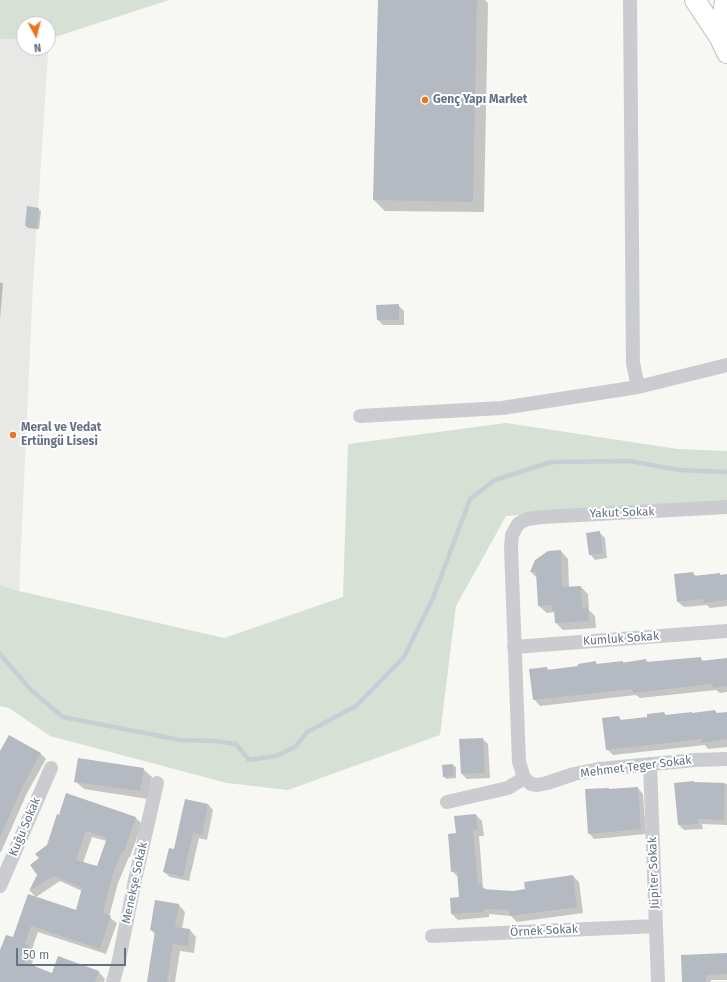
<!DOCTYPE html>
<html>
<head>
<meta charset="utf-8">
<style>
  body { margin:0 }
  #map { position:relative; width:727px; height:982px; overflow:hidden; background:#f7f7f4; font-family:"Fira Sans",sans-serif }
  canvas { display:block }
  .north { position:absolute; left:16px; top:16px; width:40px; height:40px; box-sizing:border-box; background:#fff; border:1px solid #c1c6cf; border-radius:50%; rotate:173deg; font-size:11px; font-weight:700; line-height:16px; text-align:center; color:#657187 }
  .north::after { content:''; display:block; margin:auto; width:14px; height:18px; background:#ec741f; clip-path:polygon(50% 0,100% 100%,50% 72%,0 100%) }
  .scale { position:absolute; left:16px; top:948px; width:110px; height:18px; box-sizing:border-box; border:2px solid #657187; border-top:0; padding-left:5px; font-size:12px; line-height:14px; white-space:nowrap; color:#657187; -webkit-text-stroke:3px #fff; paint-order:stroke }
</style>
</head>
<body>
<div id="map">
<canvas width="727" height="982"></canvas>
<div class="north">N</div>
<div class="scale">50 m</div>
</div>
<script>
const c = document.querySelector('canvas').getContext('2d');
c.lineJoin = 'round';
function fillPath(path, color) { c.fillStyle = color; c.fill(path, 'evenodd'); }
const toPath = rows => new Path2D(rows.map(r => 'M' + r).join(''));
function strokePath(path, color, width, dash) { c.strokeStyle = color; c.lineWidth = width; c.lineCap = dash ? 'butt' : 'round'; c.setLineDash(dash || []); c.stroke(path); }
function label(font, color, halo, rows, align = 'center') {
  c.font = font + ' "Fira Sans",sans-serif'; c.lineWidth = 4; c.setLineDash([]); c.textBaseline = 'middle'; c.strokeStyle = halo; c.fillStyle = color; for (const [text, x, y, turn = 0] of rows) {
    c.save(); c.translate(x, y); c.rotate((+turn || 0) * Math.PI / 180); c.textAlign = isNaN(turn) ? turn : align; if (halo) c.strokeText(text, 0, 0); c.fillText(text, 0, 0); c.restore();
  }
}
const built = toPath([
  [0,39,24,39,24,48,48,48,48,39,49,39,33,285,19,591,0,585]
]);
const green = toPath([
  [0,0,169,0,49,39,48,39,48,24,24,24,24,39,0,39],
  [506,423,678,449,727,451,727,513,611,510,506,516,456,606,440,735,288,790,227,783,50,736,9,708,0,706,0,585,19,591,224,638,343,597,348,444]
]);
const shadow = toPath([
  [379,0,485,0,488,3,484,212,385,211,374,200],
  [38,209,41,211,39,229,28,228,26,226],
  [0,282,3,284,0,319],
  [398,305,404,311,404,325,383,325,378,320],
  [600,533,605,538,607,558,595,560,590,554],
  [561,551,568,559,569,587,581,587,588,594,589,610,595,616,596,628,563,630,556,623,555,612,547,613,539,606,538,579,531,572,535,561],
  [693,573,696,576,720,574,722,576,727,575,727,606,710,608,707,605,684,607,678,602,675,575],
  [700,658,704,661,727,659,727,692,720,693,716,690,640,698,636,695,540,706,534,699,547,668,549,670,579,667,595,662,598,665,646,660,649,663],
  [715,711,718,714,727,713,727,747,708,749,705,745,613,755,607,749,619,717,622,721,648,718,664,713,667,716],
  [483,739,488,744,490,778,467,779,462,774],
  [0,753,41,754,46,759,27,793,1,852,0,852],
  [453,765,456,767,456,778,446,779,444,776,443,766],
  [143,769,152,777,148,799,84,789,75,781],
  [694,782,696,783,727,784,727,825,702,824,703,829,684,830,679,825,675,783],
  [638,788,643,794,646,834,594,839,589,833,610,790],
  [208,804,213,810,207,840,199,838,189,881,170,877,164,872,175,851],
  [476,815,482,821,484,836,479,836,483,887,487,890,513,892,526,890,573,876,579,882,583,913,517,922,511,916,489,914,489,917,458,920,452,914,460,898,459,878,452,871,457,834],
  [58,816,135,817,142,824,130,857,129,857,118,883,109,917,117,923,106,954,38,932,32,949,36,953,31,966,53,974,59,957,99,972,105,979,104,982,0,982,0,954,13,939,29,895,77,912,82,891,60,881,36,897,30,891,38,875,40,859,48,846],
  [92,837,107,841,98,867,83,863],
  [179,905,185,912,182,929,190,930,196,937,194,953,180,951,175,982,148,982,155,934,151,930],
  [727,954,727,980,711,980,711,982,683,982]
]);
const stream = toPath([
  [0,654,32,691,63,717,180,740,215,741,236,744,249,760,276,756,295,747,307,732,356,706,404,657,433,598,470,499,495,480,551,462,630,461,679,470,727,472]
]);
const building = toPath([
  [378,0,477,0,473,202,373,200],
  [27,206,39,208,37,227,25,226],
  [399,304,399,320,377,320,376,305],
  [600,531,603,553,589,555,586,533],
  [561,550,562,587,581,586,582,608,588,607,589,621,555,623,554,611,552,611,551,605,538,606,536,572,530,572,535,560,548,551],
  [693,572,694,576,720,573,720,575,727,574,727,600,704,603,704,599,677,602,674,574],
  [701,657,701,661,727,658,727,686,713,688,712,684,633,693,632,689,533,700,529,669,547,667,547,670,578,666,578,664,596,661,596,664,623,661,623,663,646,659,646,662],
  [715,710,716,713,727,712,727,739,702,743,701,739,606,750,602,718,619,716,620,720,647,717,647,714,664,712,665,715,692,712,692,713],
  [9,735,41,753,22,788,0,837,0,751],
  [483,738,485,773,461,774,459,739],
  [78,758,144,768,140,791,74,782],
  [453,764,454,776,443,777,442,765],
  [694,781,694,782,725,783,724,820,698,819,698,824,678,825,674,783],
  [638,787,641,829,588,834,585,789,609,788,609,789],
  [66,793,136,817,124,852,122,851,112,876,103,913,111,916,100,949,31,926,25,944,30,946,24,962,52,973,58,956,99,971,95,982,0,982,0,950,6,935,13,937,28,894,76,910,82,888,54,876,29,891,37,875,30,865,39,858,35,854,47,845,57,814,59,815],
  [86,831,107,838,97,866,76,860],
  [185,799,208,804,202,835,193,833,183,877,163,872,169,848,174,849],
  [476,814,478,830,473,830,478,884,481,883,482,889,513,891,525,889,524,882,573,875,577,907,510,916,509,910,483,909,484,912,451,914,450,898,459,897,457,871,451,872,448,834,456,833,454,816],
  [155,900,179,904,175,927,190,929,188,946,173,944,167,982,147,982,155,931,150,930],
  [727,953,727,974,706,975,706,982,682,982,681,955]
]);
const street = toPath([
  [630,0,633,363,638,387],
  [360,416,502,408,638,387,727,365],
  [727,507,542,517,527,519,518,524,512,535,511,548,519,762,524,778,531,784,537,785,547,783,574,774,599,769,695,760,727,759],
  [514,647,727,631],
  [650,764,658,982],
  [447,802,508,788,524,778],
  [0,886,51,768],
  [432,936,656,926],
  [113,982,119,960,135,880,157,783]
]);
const secondary = toPath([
  [695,0,720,38,727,53],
  [720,38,725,0]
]);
const markers = [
  [425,100,4,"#ec741f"],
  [13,435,4,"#ec741f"]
];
const poiNames = [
  ["Genç Yapı Market",433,100],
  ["Meral ve Vedat",21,428],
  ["Ertüngü Lisesi",21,442]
];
const streetNames = [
  ["Yakut Sokak",622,513,-2],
  ["Kumluk Sokak",621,639,-4],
  ["Mehmet Teger Sokak",636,767,-7],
  ["Kuğu Sokak",25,827,-67],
  ["Jüpiter Sokak",654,873,-92],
  ["Menekşe Sokak",135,883,-78],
  ["Örnek Sokak",544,931,-3]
];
fillPath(built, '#e8e8e7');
fillPath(green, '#d7e0d5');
fillPath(shadow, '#0003');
strokePath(stream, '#c7ced5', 4.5);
fillPath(building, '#b5b9c1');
strokePath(secondary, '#bcbfc4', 22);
strokePath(street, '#caccd0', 14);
strokePath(secondary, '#fff', 20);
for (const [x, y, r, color] of markers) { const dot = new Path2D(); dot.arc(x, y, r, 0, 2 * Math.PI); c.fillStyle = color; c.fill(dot); strokePath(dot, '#fff', 1.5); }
label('bold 12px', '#657187', '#fff', poiNames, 'left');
label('12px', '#657187', '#fff', streetNames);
</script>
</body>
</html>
